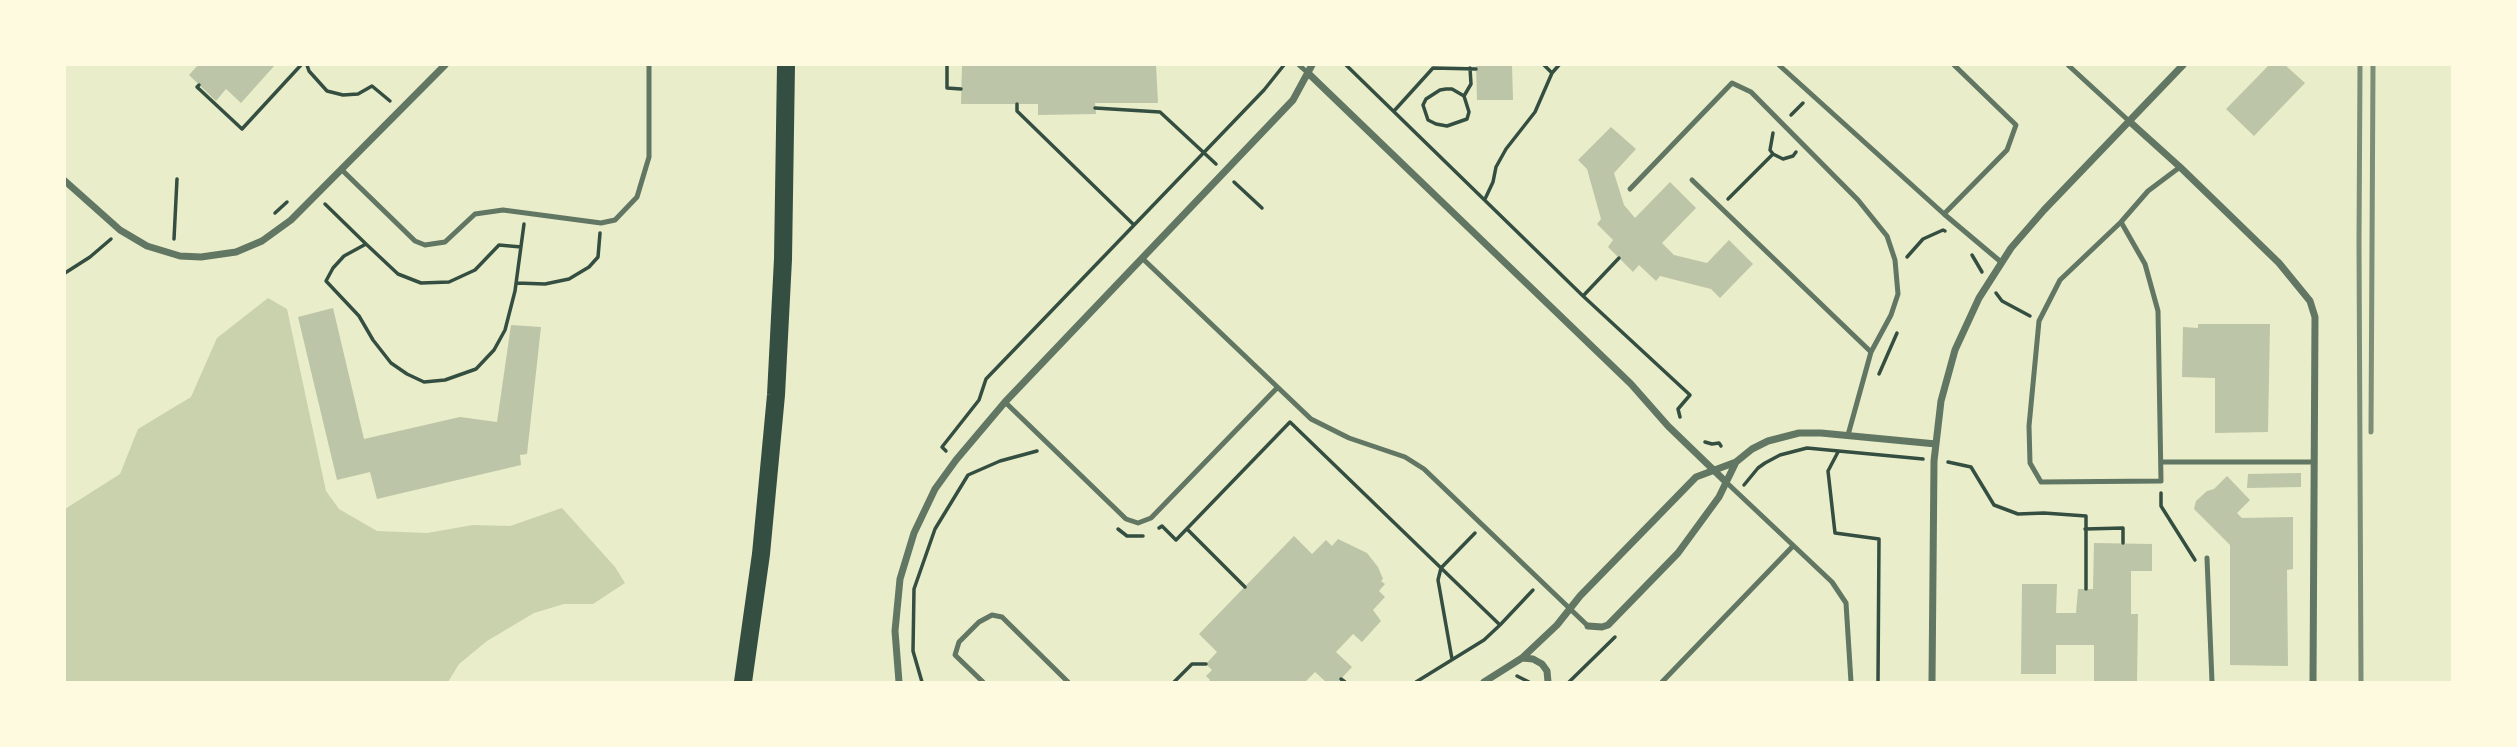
<!DOCTYPE html>
<html>
<head>
<meta charset="utf-8">
<style>
  body { margin:0 }
  #map { position:relative; width:2517px; height:747px; overflow:hidden; background:#e9edc9; font-family:Manrope,sans-serif }
  canvas { display:block }
  .frame { position:absolute; inset:0; border:66px solid #fefae0; pointer-events:none }
</style>
</head>
<body>
<div id="map">
<canvas width="2517" height="747"></canvas>
<div class="frame"></div>
</div>
<script>
const c = document.querySelector('canvas').getContext('2d');
c.lineJoin = 'round';
function fillPath(path, color) { c.fillStyle = color; c.fill(path, 'evenodd'); }
const toPath = rows => new Path2D(rows.map(r => 'M' + r).join(''));
function strokePath(path, color, width, dash) { c.strokeStyle = color; c.lineWidth = width; c.lineCap = dash ? 'butt' : 'round'; c.setLineDash(dash || []); c.stroke(path); }
const green = toPath([
  [268,298,287,309,326,491,339,509,377,531,427,533,473,525,510,526,562,508,615,567,625,583,593,604,564,604,534,613,487,641,459,664,448,682,65,682,65,509,120,474,138,429,191,397,217,338]
]);
const building = toPath([
  [198,65,275,65,241,103,226,89,216,101,189,75],
  [962,65,1156,65,1158,103,1095,103,1096,114,1038,115,1038,104,961,104],
  [1476,65,1512,65,1513,100,1477,100],
  [2269,65,2285,65,2305,83,2254,136,2226,109],
  [1611,127,1636,149,1614,173,1624,205,1635,218,1670,182,1696,208,1662,243,1674,255,1707,263,1729,240,1753,264,1720,298,1711,289,1660,276,1656,281,1639,265,1633,272,1608,247,1613,240,1597,224,1601,219,1587,169,1578,160],
  [333,308,364,439,460,417,497,422,511,325,541,327,527,454,520,455,521,465,377,499,370,472,337,480,298,317],
  [2198,324,2270,324,2268,432,2215,433,2215,378,2182,377,2183,327,2198,328],
  [2301,473,2301,487,2247,488,2248,474],
  [2227,476,2250,500,2237,513,2242,518,2293,517,2293,569,2287,570,2288,666,2230,665,2230,545,2194,509,2196,501,2207,491,2214,489],
  [1294,536,1312,554,1326,540,1332,546,1338,539,1367,553,1378,567,1383,579,1381,581,1385,584,1379,591,1385,597,1373,610,1381,621,1362,642,1353,634,1336,652,1352,667,1338,682,1326,682,1315,672,1305,682,1208,682,1210,680,1206,676,1212,670,1206,664,1217,652,1199,634],
  [2094,543,2152,544,2152,571,2131,571,2131,614,2138,614,2137,682,2094,682,2094,645,2056,645,2056,674,2021,674,2022,584,2057,584,2056,613,2076,613,2078,589,2093,589]
]);
const path = toPath([
  [307,65,309,71,327,91,343,95,358,94,372,86,390,101],
  [947,65,947,88,961,89],
  [1346,65,1583,296,1690,395,1678,409,1680,417],
  [1544,65,1552,73],
  [199,85,197,87,242,129,301,65],
  [1464,96,1469,112,1467,119,1447,126,1436,124,1428,120,1423,105,1426,99,1440,90,1446,89,1452,89,1464,96,1471,84,1470,68],
  [1017,104,1017,111,1134,225],
  [1095,108,1160,112,1216,164],
  [1394,111,1433,68,1476,69],
  [1791,115,1803,103],
  [1773,154,1783,159,1793,156,1796,152],
  [1234,182,1262,208],
  [1485,199,1493,182,1496,167,1506,149,1535,112,1552,73,1559,65],
  [1728,199,1773,154,1770,150,1773,133],
  [325,204,366,244,344,256,333,268,326,281,359,316,373,340,391,363,407,374,424,382,445,380,476,369,494,350,505,330,515,291,524,224],
  [275,213,287,202],
  [174,239,177,179],
  [366,244,398,274,421,283,449,282,475,270,499,245,521,247],
  [1972,255,1982,272],
  [1907,257,1923,239,1943,230,1945,231],
  [65,273,90,257,111,239],
  [517,283,545,284,569,279,589,267,598,257,600,233],
  [1996,293,2002,301,2030,316],
  [1583,296,1619,258],
  [1879,374,1897,333],
  [1705,442,1712,444,1719,443,1721,446],
  [946,451,942,447,979,400,986,379,1264,90,1284,65],
  [1838,452,1828,471,1835,533,1879,539,1878,682],
  [1948,462,1971,467,1994,505,2018,514,2044,513,2086,516,2086,589],
  [1744,485,1758,468,1765,463,1780,455,1807,448,1923,459],
  [2161,493,2161,506,2195,560],
  [1159,528,1162,526,1176,540,1290,422,1500,625,1484,640,1416,682],
  [1118,529,1127,536,1143,536],
  [1187,529,1245,587],
  [2085,529,2123,528,2123,543],
  [1500,625,1533,590],
  [1452,659,1438,580,1441,568,1475,533],
  [1517,676,1529,682],
  [1341,679,1345,682],
  [922,682,913,651,914,589,935,529,968,475,1000,461,1037,451],
  [1174,682,1192,664,1206,664],
  [1569,682,1615,637]
]);
const service = toPath([
  [1299,65,1308,73],
  [1779,65,1944,214,2001,262],
  [2068,65,2129,121],
  [342,170,415,241,425,245,445,242,475,214,503,210,601,223,615,220,637,197,649,157,649,65],
  [1692,180,1871,352],
  [1630,189,1732,83,1751,92,1858,200,1887,236,1895,260,1898,294,1891,315,1871,352,1848,435],
  [1944,214,2007,150,2016,125,1954,65],
  [2121,222,2145,264,2158,311,2161,481,2041,482,2030,463,2029,426,2039,321,2060,280,2121,222,2148,191,2180,167],
  [1142,258,1311,419,1349,438,1405,457,1424,469,1588,626],
  [1005,402,1126,519,1138,523,1151,518,1277,388],
  [2161,462,2314,462],
  [1726,482,1832,582,1846,603,1851,682],
  [2207,558,2212,682],
  [983,682,955,655,959,642,979,622,992,615,1002,617,1068,682],
  [1662,682,1793,546]
]);
const minor = toPath([
  [1308,73,1631,384,1668,426,1726,482],
  [2129,121,2180,167,2279,263,2310,301,2315,317,2313,682],
  [65,181,120,230,147,246,180,256,201,257,236,252,262,241,291,220,445,65],
  [1588,626,1602,627,1608,625,1678,553,1719,497,1736,462],
  [1522,658,1533,659,1542,664,1547,671,1548,682],
  [899,682,895,631,900,579,914,533,935,489,956,460,1005,402,1293,100,1312,65],
  [1484,682,1522,658,1557,625,1580,596,1696,477,1736,462,1752,449,1768,441,1799,433,1821,433,1936,444],
  [1932,682,1934,461,1941,401,1955,350,1979,298,2011,248,2044,210,2183,65]
]);
const primary = toPath([
  [743,682,761,554,776,395,783,259,786,65]
]);
const rail = toPath([
  [2360,65,2359,241,2361,682],
  [2371,432,2373,65]
]);
fillPath(green, '#cad2ad');
fillPath(building, '#bcc5a7');
strokePath(path, '#344e41', 3.5);
strokePath(service, '#617663', 5);
strokePath(minor, '#617663', 7);
strokePath(primary, '#344e41', 18);
strokePath(rail, '#7c8e77', 5);
</script>
</body>
</html>
